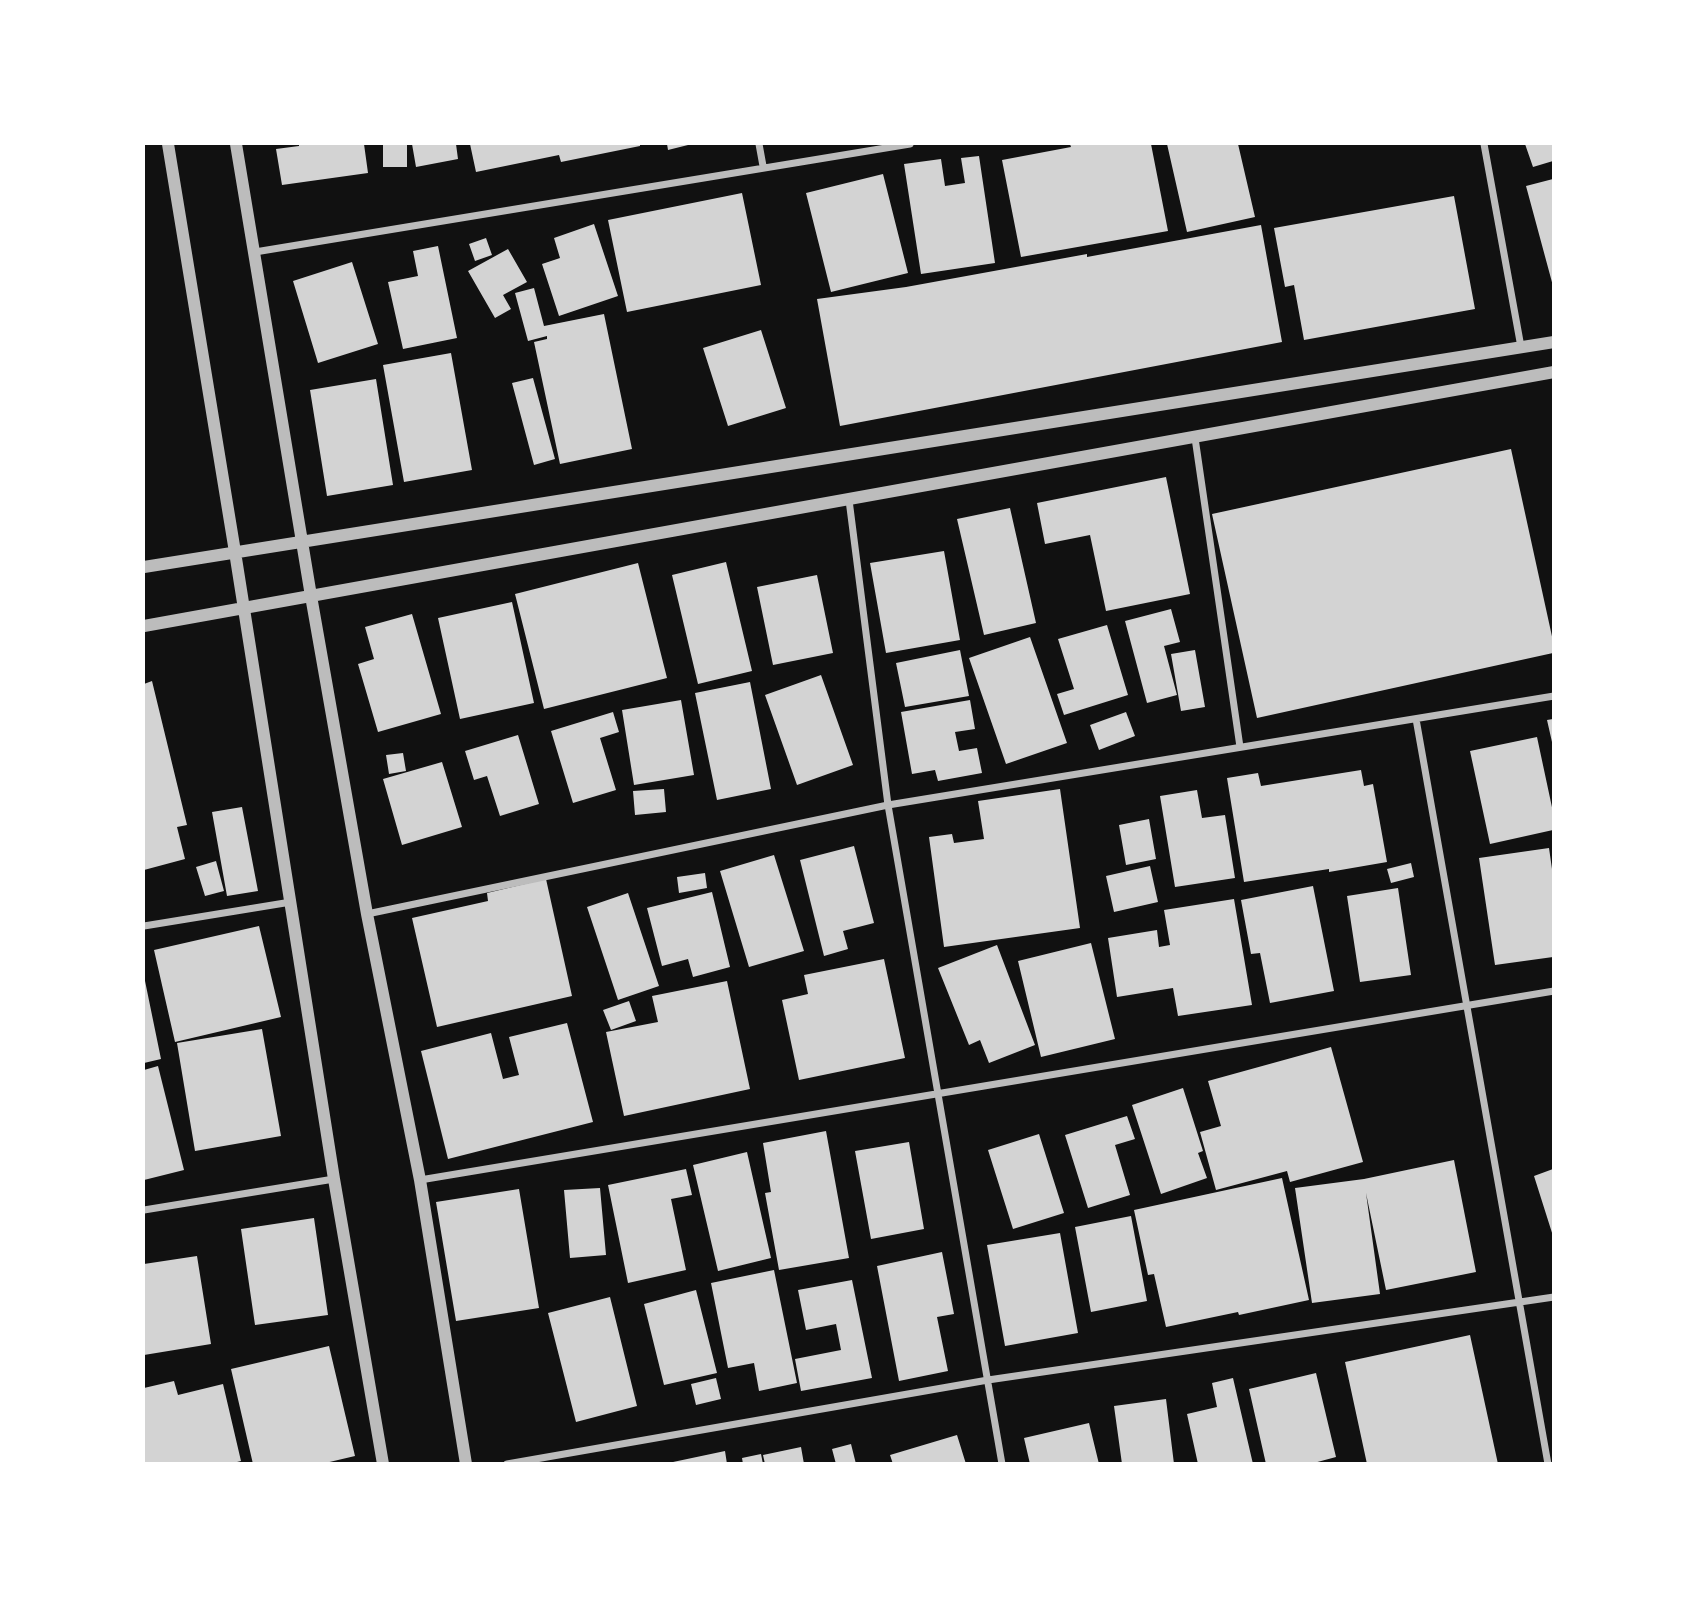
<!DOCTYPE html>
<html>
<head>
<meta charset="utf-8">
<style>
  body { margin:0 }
  #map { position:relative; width:1697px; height:1607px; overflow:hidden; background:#111; font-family:"Roboto Serif",serif }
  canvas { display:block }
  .frame { position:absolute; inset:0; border:145px solid #fff; pointer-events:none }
</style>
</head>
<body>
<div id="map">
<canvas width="1697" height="1607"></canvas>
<div class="frame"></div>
</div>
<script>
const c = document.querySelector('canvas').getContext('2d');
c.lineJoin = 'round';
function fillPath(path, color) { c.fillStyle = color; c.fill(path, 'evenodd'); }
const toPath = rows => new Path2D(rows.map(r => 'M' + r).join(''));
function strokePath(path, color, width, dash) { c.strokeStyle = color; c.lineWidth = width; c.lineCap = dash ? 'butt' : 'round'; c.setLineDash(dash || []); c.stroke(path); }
const building = toPath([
  [299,144,364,144,368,173,282,185,276,149,299,146],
  [383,144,407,144,407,167,383,167],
  [412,144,456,144,458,159,416,167],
  [470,144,640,144,640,146,561,162,559,155,476,172],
  [667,144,692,144,668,150],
  [1070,144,1151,144,1168,231,1021,257,1002,160,1071,147],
  [1167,144,1238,144,1255,217,1187,232],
  [1525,144,1553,144,1553,161,1533,167],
  [979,156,995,263,921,274,904,164,941,159,945,186,965,183,961,158],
  [883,174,908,273,831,292,806,193],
  [1553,179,1553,286,1526,186],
  [742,193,761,285,627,312,608,220],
  [1454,196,1475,309,1304,340,1294,285,1285,287,1274,228],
  [594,224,618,296,559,316,542,264,560,258,554,238],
  [1261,225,1282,342,840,426,817,299,906,287,1087,254,1087,257],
  [486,238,492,255,475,261,469,244],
  [438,246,457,338,403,349,388,282,418,276,413,251],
  [508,249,527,282,503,295,511,309,495,318,468,271],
  [352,262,378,344,318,363,293,281],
  [534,288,544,326,604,314,632,449,560,464,534,342,547,339,547,336,528,341,515,293],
  [761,330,786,408,728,426,703,348],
  [451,353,472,470,404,482,383,365],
  [533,378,555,459,534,465,512,383],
  [376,379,393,485,327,496,310,390],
  [1511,449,1553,641,1553,653,1257,718,1212,514],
  [1166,477,1190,594,1106,611,1090,535,1045,544,1037,503],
  [1010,508,1036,623,984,635,957,519],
  [944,551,960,640,886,653,870,563],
  [726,562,752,671,698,684,672,575],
  [638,563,667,678,544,709,515,594],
  [817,575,833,653,773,665,757,587],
  [512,602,534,703,460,719,438,618],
  [1171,609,1180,642,1164,646,1177,695,1147,703,1125,621],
  [412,614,441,714,378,732,358,664,374,659,365,627],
  [1107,625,1128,695,1064,715,1057,694,1074,689,1058,639],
  [1030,637,1067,743,1006,764,969,658],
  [960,650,969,696,905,707,896,663],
  [1195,650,1205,707,1181,711,1171,654],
  [821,675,853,765,797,785,765,695],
  [152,681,187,825,177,827,185,859,144,870,144,684],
  [750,682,771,789,717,800,695,693],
  [681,700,694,775,634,785,622,710],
  [970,700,975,729,955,732,959,751,977,748,982,773,938,781,935,770,912,774,901,712],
  [613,712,619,732,600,738,616,790,573,803,551,731],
  [1126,712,1135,736,1099,750,1090,725],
  [1553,719,1553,742,1552,742,1547,720],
  [518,735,539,804,500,816,487,776,474,780,465,751],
  [1537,737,1553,812,1553,830,1490,844,1470,751],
  [403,753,406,771,389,774,386,755],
  [442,762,462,827,402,845,383,779],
  [1361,770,1364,786,1373,784,1387,862,1329,872,1329,869,1244,882,1227,778,1258,773,1261,786],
  [664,789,666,812,635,815,633,791],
  [1060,789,1080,928,944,947,929,837,952,834,954,843,984,839,978,801],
  [1197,790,1202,818,1225,815,1235,878,1175,887,1160,796],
  [242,807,258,891,227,896,212,812],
  [1149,819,1156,859,1126,865,1119,825],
  [854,846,874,923,843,931,848,949,824,956,800,860],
  [1549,848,1553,876,1553,957,1495,965,1479,858],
  [774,855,804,951,749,967,720,871],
  [216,861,224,891,205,896,196,867],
  [1411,863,1414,877,1391,883,1387,869],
  [1150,866,1158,902,1114,912,1106,876],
  [705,873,707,888,679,893,677,877],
  [546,879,572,996,437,1027,412,918,488,901,487,893],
  [1313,886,1334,991,1270,1003,1260,953,1251,954,1241,900],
  [1398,888,1411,975,1360,982,1347,896],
  [712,892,730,967,693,977,688,959,662,966,647,908],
  [628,893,659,986,618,1000,587,907],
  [1234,899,1252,1005,1178,1016,1173,988,1117,997,1108,938,1157,930,1159,947,1170,945,1164,910],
  [259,926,281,1017,175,1042,154,950],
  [1091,943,1115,1039,1041,1057,1018,961],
  [997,945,1035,1045,989,1063,980,1040,969,1045,938,968],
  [884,959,905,1058,799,1080,782,1000,808,994,804,975],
  [144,976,161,1059,144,1063],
  [727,981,750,1089,624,1116,606,1032,658,1022,652,996],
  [629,1001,636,1021,611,1030,603,1010],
  [567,1023,593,1122,448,1159,421,1051,491,1033,503,1079,519,1075,509,1037],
  [262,1029,281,1136,195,1151,177,1043],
  [1331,1047,1363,1162,1290,1182,1287,1171,1216,1190,1200,1132,1221,1126,1208,1081],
  [158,1066,184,1170,144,1180,144,1070],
  [1183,1088,1203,1151,1198,1153,1207,1178,1161,1194,1132,1105],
  [1127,1116,1135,1139,1115,1145,1130,1195,1088,1208,1065,1135],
  [826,1131,849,1258,779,1270,765,1193,771,1192,763,1143],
  [1039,1134,1064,1213,1013,1229,988,1150],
  [909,1142,924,1229,871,1239,855,1151],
  [747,1152,771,1258,718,1271,693,1165],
  [1454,1160,1476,1272,1386,1290,1366,1193,1380,1294,1312,1303,1295,1188,1364,1179],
  [686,1169,692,1195,671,1199,686,1270,628,1283,608,1185],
  [1553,1169,1553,1236,1534,1176],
  [1282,1178,1309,1300,1239,1315,1238,1312,1166,1327,1154,1274,1148,1275,1134,1210],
  [600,1188,606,1255,570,1258,564,1190],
  [519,1189,539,1308,456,1321,436,1202],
  [1131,1216,1147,1301,1091,1312,1075,1227],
  [314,1218,328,1315,255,1325,241,1229],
  [1060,1233,1078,1333,1005,1346,987,1245],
  [942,1252,954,1314,937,1317,948,1371,899,1381,877,1266],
  [197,1256,211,1344,144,1355,144,1264],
  [774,1270,797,1383,759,1391,754,1363,728,1368,711,1283],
  [852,1280,872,1378,801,1391,795,1359,841,1350,836,1324,806,1330,798,1290],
  [696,1290,717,1373,664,1385,644,1304],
  [610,1297,637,1406,576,1422,548,1313],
  [1470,1335,1498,1464,1367,1464,1345,1362],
  [329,1346,355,1456,321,1464,253,1464,231,1369],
  [1316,1373,1336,1457,1310,1464,1266,1464,1249,1389],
  [716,1378,721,1399,696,1405,691,1384],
  [1233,1378,1253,1464,1198,1464,1187,1414,1217,1407,1212,1383],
  [174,1381,178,1395,223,1384,241,1461,229,1464,144,1464,144,1388],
  [1166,1399,1174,1464,1122,1464,1114,1406],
  [1089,1423,1099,1464,1030,1464,1024,1438],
  [957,1435,966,1464,893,1464,890,1455],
  [851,1444,856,1464,836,1464,832,1449],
  [801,1447,804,1464,765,1464,763,1455],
  [725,1451,727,1464,673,1464,673,1462],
  [761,1454,763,1464,743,1464,742,1458]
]);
const minor = toPath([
  [759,144,763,166],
  [1484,144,1521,347],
  [255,252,910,144],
  [1195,438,1240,747],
  [849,500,888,805,1002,1464],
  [1416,719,1548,1464],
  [367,914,888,805,1554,696],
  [144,926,291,902],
  [420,1180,1554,991],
  [144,1210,334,1179],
  [507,1464,988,1380,1554,1297]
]);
const tertiary = toPath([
  [168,144,235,552,334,1179,383,1464],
  [236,144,311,596,367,914,420,1180,466,1464],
  [144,567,1554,342],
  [144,626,1554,372]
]);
fillPath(building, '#d3d3d3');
strokePath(minor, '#bcbcbc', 7);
strokePath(tertiary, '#bcbcbc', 12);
</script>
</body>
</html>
